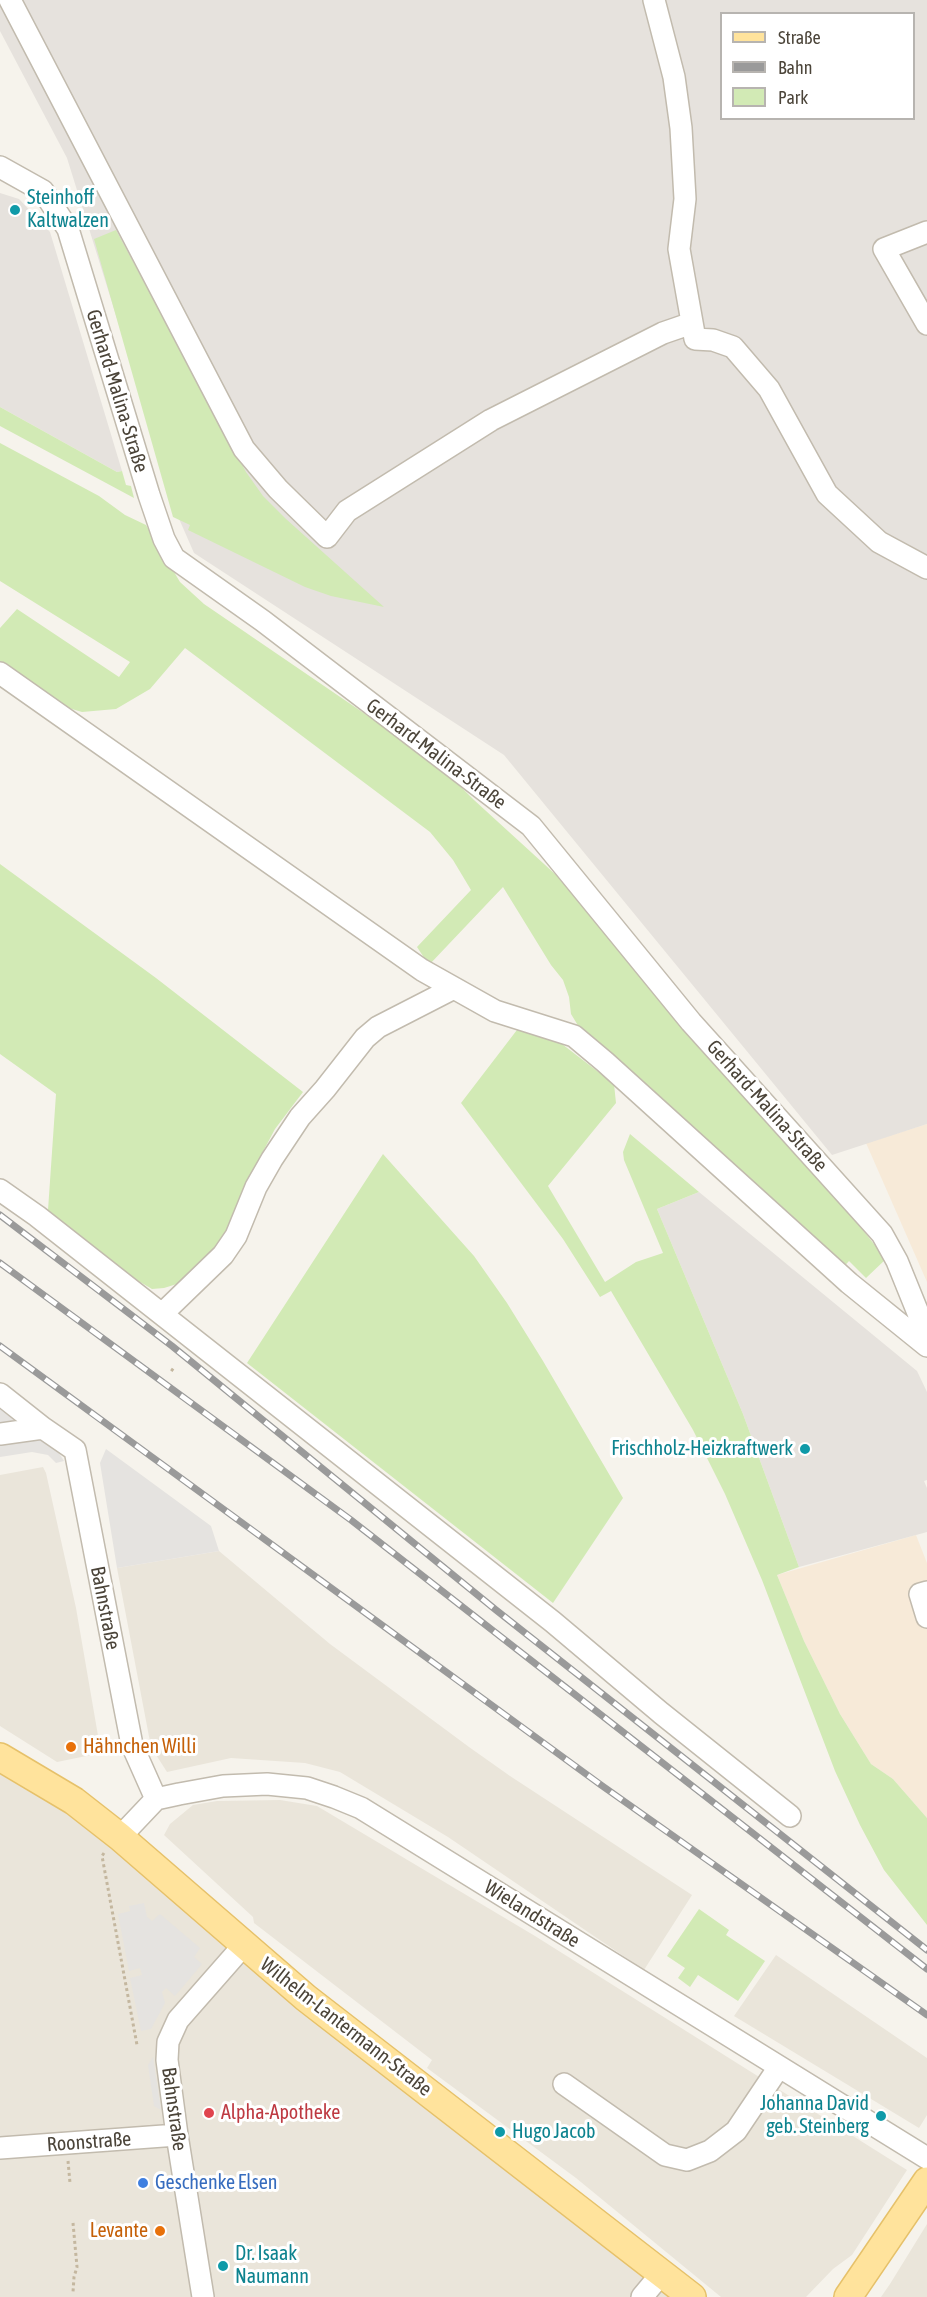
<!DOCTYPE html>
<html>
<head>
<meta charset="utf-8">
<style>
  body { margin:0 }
  #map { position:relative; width:927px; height:2297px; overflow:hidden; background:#f6f3ec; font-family:"Asap Condensed",sans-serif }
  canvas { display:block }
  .legend { position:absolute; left:720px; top:12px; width:195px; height:108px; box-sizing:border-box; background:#fff; border:2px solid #b7b4b0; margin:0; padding:8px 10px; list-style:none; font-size:18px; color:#4b4439 }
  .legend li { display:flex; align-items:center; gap:12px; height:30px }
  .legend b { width:30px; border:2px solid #b7b4b0 }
</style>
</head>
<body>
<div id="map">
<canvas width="927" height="2297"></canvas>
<ul class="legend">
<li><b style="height:8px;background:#ffe39c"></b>Straße</li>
<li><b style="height:8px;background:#9a9a9a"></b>Bahn</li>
<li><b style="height:16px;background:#d2eab5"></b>Park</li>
</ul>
</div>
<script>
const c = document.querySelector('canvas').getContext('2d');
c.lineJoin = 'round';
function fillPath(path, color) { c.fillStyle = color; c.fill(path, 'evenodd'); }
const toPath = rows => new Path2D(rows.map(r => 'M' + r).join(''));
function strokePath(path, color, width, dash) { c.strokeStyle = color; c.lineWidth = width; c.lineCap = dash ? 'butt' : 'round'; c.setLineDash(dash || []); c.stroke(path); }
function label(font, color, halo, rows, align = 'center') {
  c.font = font + ' "Asap Condensed",sans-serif'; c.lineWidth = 6; c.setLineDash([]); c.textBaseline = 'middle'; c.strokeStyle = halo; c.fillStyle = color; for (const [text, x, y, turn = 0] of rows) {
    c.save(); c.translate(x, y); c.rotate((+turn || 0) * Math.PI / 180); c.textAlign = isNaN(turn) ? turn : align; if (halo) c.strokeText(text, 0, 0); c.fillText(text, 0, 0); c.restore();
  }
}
const residential = toPath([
  [43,1467,46,1473,76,1608,101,1753,57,1762,0,1726,0,1475],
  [219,1551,330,1644,469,1747,510,1776,692,1895,644,1970,448,1837,340,1772,305,1763,231,1758,167,1772,151,1747,117,1568],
  [0,1757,673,2297,0,2297],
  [280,1800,317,1806,535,1936,907,2170,852,2255,833,2269,806,2297,721,2297,576,2178,427,2068,432,2060,254,1923,253,1917,164,1835,170,1824,193,1805,217,1801],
  [776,1955,927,2058,927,2115,919,2128,734,2016],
  [927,2224,927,2297,881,2297,890,2284]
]);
const commercial = toPath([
  [927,1124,927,1282,866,1143],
  [916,1535,927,1563,927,1818,893,1779,871,1764,840,1714,804,1641,777,1575]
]);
const industrial = toPath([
  [0,0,927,0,927,1124,832,1155,504,755,194,553,180,521,67,158,0,31],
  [722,14,914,14,914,118,722,118],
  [0,193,19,199,50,232,122,471,117,472,0,407],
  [699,1192,917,1371,927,1392,927,1480,924,1481,927,1488,927,1532,799,1567,743,1414,657,1209]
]);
const green = toPath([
  [116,230,246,472,263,496,286,519,384,607,331,596,305,587,188,530,190,525,173,517,94,239],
  [0,407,117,472,122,471,126,485,131,486,134,498,0,426],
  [0,443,99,496,125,515,146,525,180,582,204,604,412,746,454,780,474,800,555,874,697,1034,842,1204,886,1259,866,1278,849,1261,840,1271,588,1042,571,1014,569,997,563,980,551,965,503,887,429,965,417,947,471,890,453,860,430,832,185,648,150,689,116,709,82,712,55,704,0,667,0,628,17,609,119,677,130,662,0,581],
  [0,864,156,978,303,1092,275,1129,242,1191,238,1213,228,1236,180,1283,164,1288,152,1289,128,1275,48,1210,56,1094,0,1054],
  [520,1026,549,1034,614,1084,616,1103,548,1186,605,1282,636,1262,663,1253,624,1160,623,1152,630,1134,699,1192,657,1209,743,1414,799,1567,777,1575,804,1641,840,1714,871,1764,893,1779,927,1818,927,1925,884,1870,860,1825,835,1771,762,1580,725,1494,693,1430,611,1291,600,1297,563,1239,461,1103],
  [383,1154,474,1256,507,1303,543,1361,623,1498,553,1603,247,1363],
  [699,1909,729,1930,726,1935,765,1961,738,2001,698,1975,690,1987,678,1978,685,1968,667,1956]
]);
const parking = toPath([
  [0,1394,43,1428,64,1461,56,1463,48,1455,32,1452,0,1457],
  [106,1449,211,1526,219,1551,117,1568,100,1463],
  [144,1903,147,1917,152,1921,160,1914,200,1948,194,1957,202,1964,175,1996,166,1988,162,1992,165,2003,151,2029,141,2031,130,1978,142,1975,140,1968,129,1971,118,1914,130,1911,129,1906],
  [153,2057,161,2110,154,2106,148,2065]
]);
const path = toPath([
  [171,1369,175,1372],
  [104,1853,102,1856,137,2045],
  [68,2161,70,2183],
  [73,2223,77,2267,74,2277,73,2292]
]);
const minor = toPath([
  [10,0,244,449,278,489,327,537,347,511,491,420,663,333,692,323],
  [654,0,674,77,681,128,685,199,679,249,695,339,713,340,733,347,769,389,827,494,879,542,927,568],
  [0,167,43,191,68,229,149,495,164,539,174,558,263,621,531,826,691,1022,882,1234,897,1261,927,1335],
  [927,232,884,249,927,324],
  [0,673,422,970,495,1011,574,1036,605,1062,849,1283,927,1346],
  [0,1190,37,1216,553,1622,661,1713,790,1816],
  [162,1314,223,1255,236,1236,256,1187,272,1159,300,1117,325,1089,365,1038,378,1027,454,988],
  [0,1394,43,1428],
  [0,1434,43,1428,75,1450,132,1745,156,1799],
  [927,1592,920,1594,927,1617],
  [120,1837,156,1799,179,1794,223,1786,267,1784,307,1788,334,1797,361,1808,927,2158],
  [564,2084,665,2155,687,2160,710,2151,736,2131,779,2067],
  [0,2148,177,2135],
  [203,2297,177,2135,167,2060,168,2042,178,2020,243,1946],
  [642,2297,662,2273]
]);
const major = toPath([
  [0,1757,74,1801,120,1837,306,1998,692,2297],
  [848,2297,927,2181]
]);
const rail = toPath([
  [0,1215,172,1346,496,1610,927,1950],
  [0,1263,351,1520,927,1969],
  [0,1346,601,1785,927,2015]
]);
const markers = [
  [15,210,6,"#0f9aa8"],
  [805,1449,6,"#0f9aa8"],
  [71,1747,6,"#e8710a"],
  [209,2113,6,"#e0444e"],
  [881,2116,6,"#0f9aa8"],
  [500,2132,6,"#0f9aa8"],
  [143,2183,6,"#3f7fe0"],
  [160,2231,6,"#e8710a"],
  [223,2266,6,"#0f9aa8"]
];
const cultureNames = [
  ["Steinhoff",27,198],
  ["Kaltwalzen",27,221],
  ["Frischholz-Heizkraftwerk",793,1449,"right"],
  ["Johanna David",869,2104,"right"],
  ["geb. Steinberg",869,2127,"right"],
  ["Hugo Jacob",512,2132],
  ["Dr. Isaak",235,2254],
  ["Naumann",235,2277]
];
const streetNames = [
  ["Gerhard-Malina-Straße",117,391,73],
  ["Gerhard-Malina-Straße",436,754,37],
  ["Gerhard-Malina-Straße",767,1106,48],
  ["Bahnstraße",105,1608,79],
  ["Wielandstraße",532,1914,32],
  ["Wilhelm-Lantermann-Straße",346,2027,38],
  ["Bahnstraße",174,2109,82],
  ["Roonstraße",89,2142,-4]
];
const foodNames = [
  ["Hähnchen Willi",83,1747],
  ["Levante",148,2231,"right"]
];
const healthNames = [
  ["Alpha-Apotheke",221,2113]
];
const shopNames = [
  ["Geschenke Elsen",155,2183]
];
fillPath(residential, '#eae5da');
fillPath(commercial, '#f7ead8');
fillPath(industrial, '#e6e2dd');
fillPath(green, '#d2eab5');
fillPath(parking, '#e5e3e0');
strokePath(minor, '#c2bbae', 24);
strokePath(major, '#e6c16a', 30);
strokePath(path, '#c4b79f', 3, [3, 3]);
strokePath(minor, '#fff', 21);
strokePath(major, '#ffe39c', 27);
strokePath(rail, '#9a9a9a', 7);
strokePath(rail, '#fff', 4.5, [14]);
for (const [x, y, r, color] of markers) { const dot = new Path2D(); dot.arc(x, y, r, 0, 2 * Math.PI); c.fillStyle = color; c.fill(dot); strokePath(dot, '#fff', 2); }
label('20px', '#0d838f', '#fff', cultureNames, 'left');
label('20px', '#4b4439', '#fff', streetNames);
label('20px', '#c56008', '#fff', foodNames, 'left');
label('20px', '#be3a42', '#fff', healthNames, 'left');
label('20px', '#366cbe', '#fff', shopNames, 'left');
</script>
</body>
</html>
